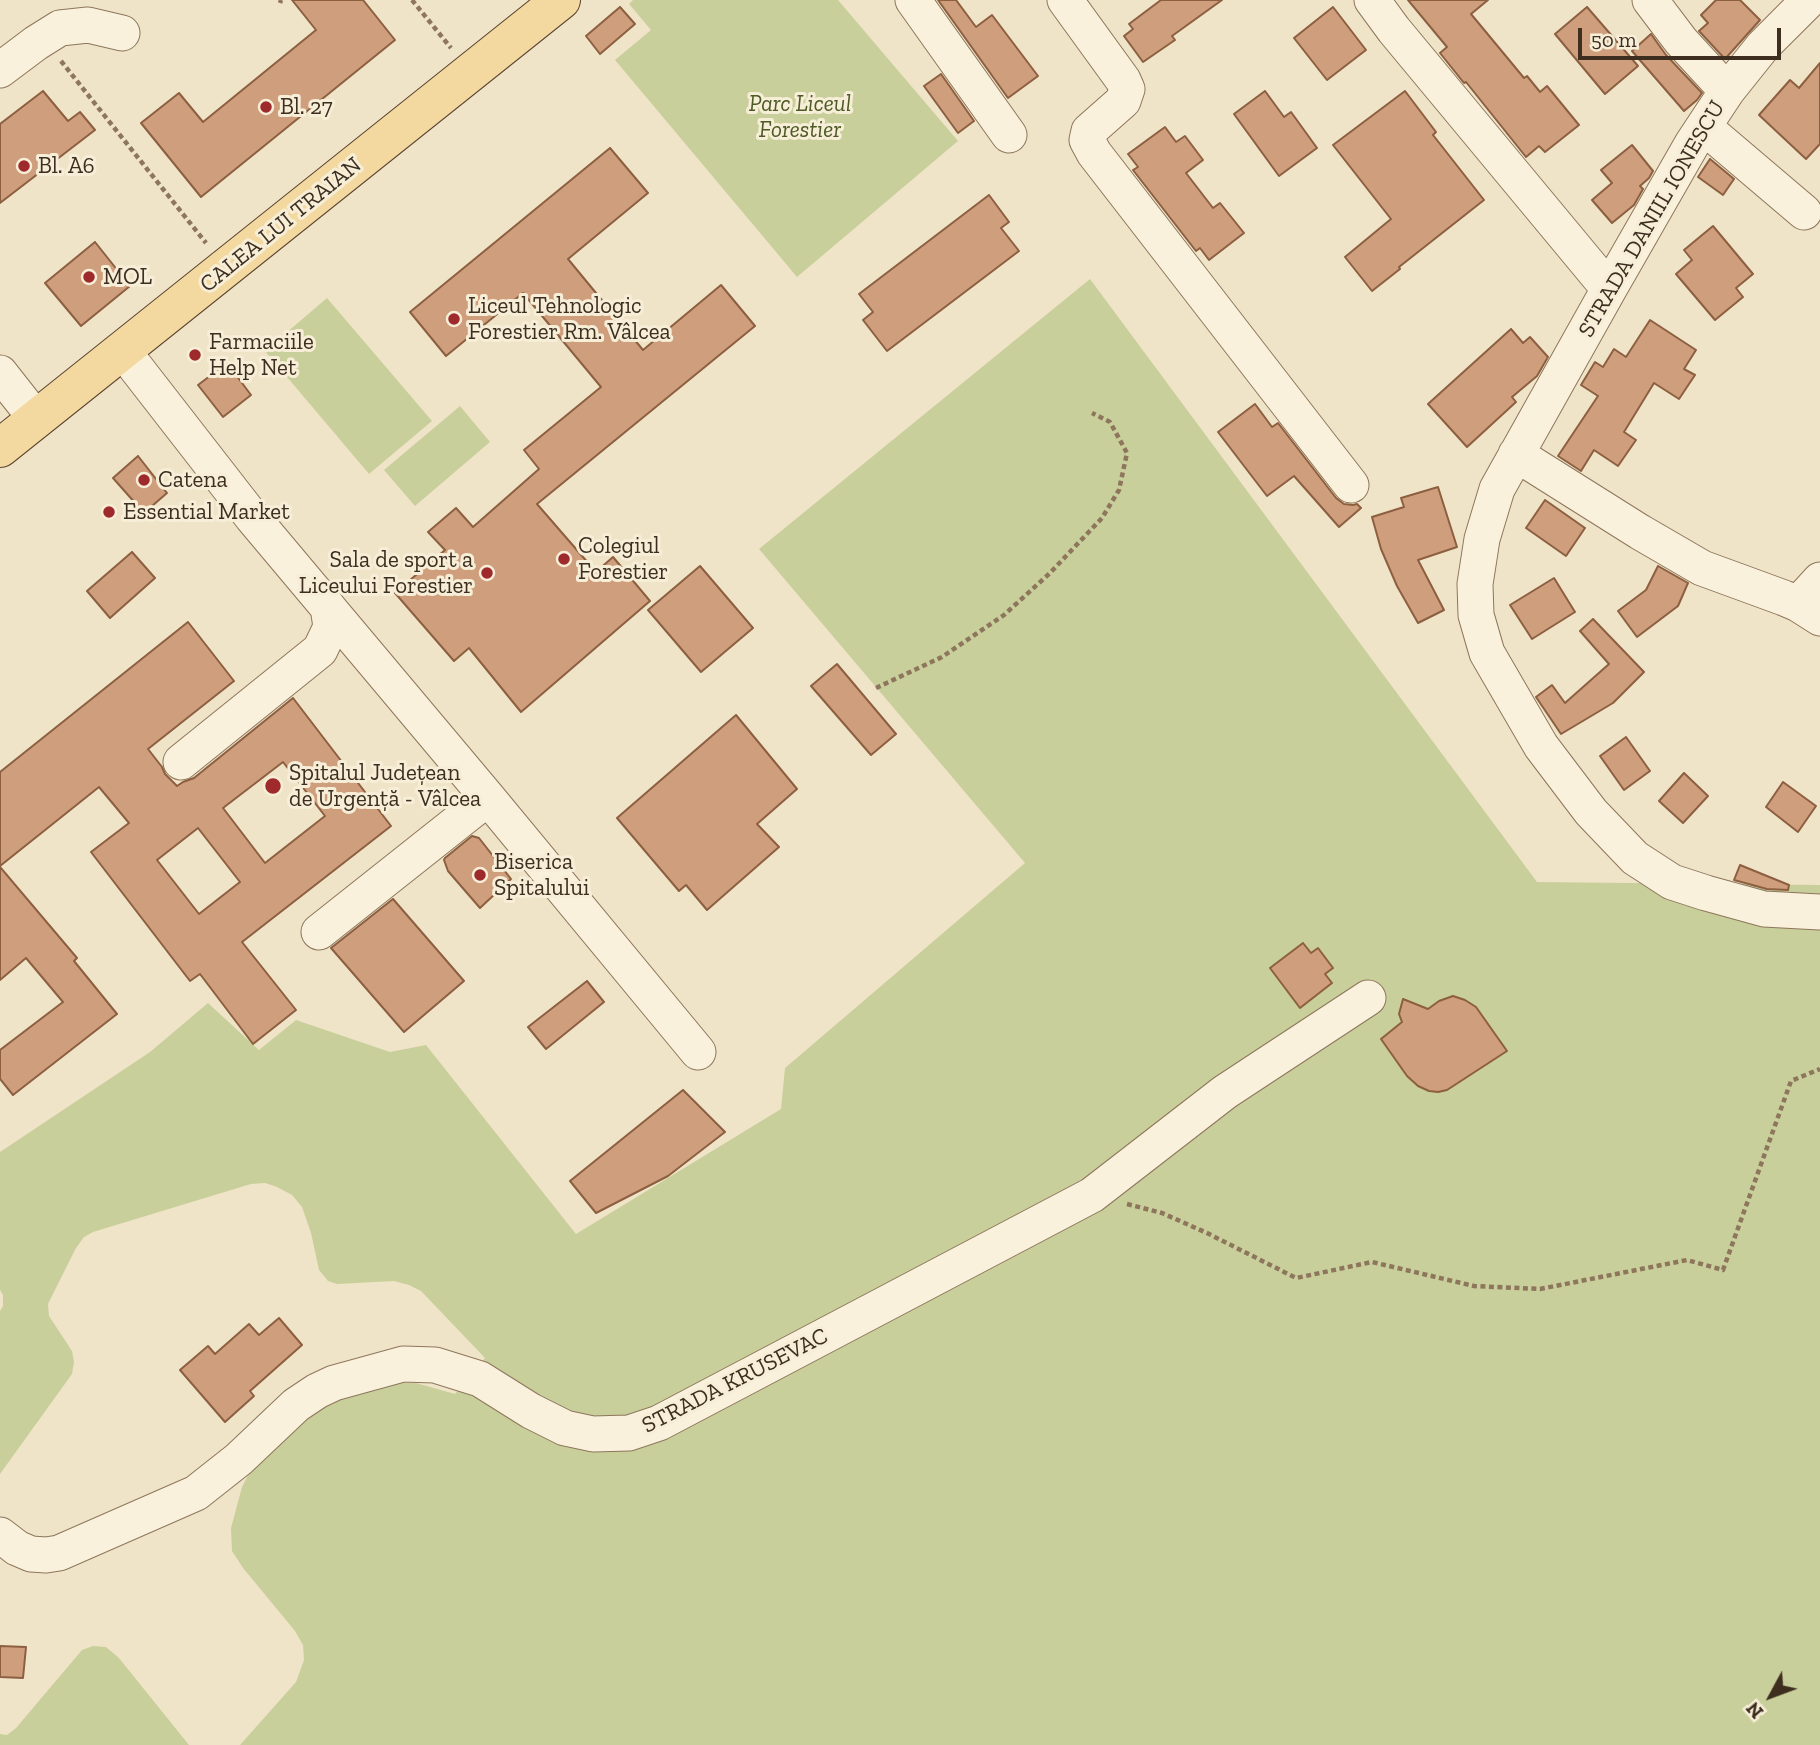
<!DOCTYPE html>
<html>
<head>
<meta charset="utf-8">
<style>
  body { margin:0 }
  #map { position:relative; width:1820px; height:1745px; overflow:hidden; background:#f0e4c8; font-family:"Zilla Slab",serif }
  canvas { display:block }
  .north { position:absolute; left:1736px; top:1661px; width:70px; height:70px; -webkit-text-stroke:5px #f7eed8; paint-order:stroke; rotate:229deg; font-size:19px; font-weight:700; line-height:28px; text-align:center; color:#3d2e20 }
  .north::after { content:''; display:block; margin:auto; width:24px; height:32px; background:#3d2e20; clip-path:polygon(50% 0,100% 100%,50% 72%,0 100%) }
  .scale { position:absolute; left:1578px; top:28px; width:203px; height:32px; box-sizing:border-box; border:4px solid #3d2e20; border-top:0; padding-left:9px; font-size:21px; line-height:24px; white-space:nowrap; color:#3d2e20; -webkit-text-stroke:5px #f7eed8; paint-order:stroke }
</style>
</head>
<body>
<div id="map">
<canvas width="1820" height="1745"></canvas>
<div class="north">N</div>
<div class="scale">50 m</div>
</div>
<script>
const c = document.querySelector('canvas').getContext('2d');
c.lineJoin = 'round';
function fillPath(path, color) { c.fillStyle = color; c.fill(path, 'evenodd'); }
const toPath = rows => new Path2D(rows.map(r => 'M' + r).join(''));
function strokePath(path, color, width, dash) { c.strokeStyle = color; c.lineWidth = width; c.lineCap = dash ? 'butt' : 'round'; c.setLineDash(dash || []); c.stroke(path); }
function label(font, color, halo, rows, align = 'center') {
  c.font = font + ' "Zilla Slab",serif'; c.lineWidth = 6; c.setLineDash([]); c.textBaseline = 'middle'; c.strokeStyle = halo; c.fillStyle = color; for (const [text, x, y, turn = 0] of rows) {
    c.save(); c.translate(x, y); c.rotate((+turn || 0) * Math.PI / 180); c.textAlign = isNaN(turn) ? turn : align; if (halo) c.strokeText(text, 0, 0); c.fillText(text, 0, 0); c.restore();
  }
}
const green = toPath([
  [633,0,838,0,958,141,797,277,615,60,651,30,629,4],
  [1090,279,1537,882,1820,885,1820,1745,240,1745,296,1682,304,1660,303,1645,295,1631,243,1568,232,1551,231,1528,242,1487,256,1459,298,1415,377,1383,416,1383,455,1394,485,1358,421,1291,409,1285,394,1281,337,1284,328,1281,319,1270,311,1233,302,1207,292,1195,277,1187,265,1183,251,1184,93,1232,84,1237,76,1248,48,1304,49,1316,72,1351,74,1362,72,1374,0,1474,0,1311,3,1306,3,1295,0,1290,0,1152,150,1052,208,1003,259,1050,296,1020,390,1052,426,1045,576,1234,781,1109,785,1068,1025,863,759,549],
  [327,298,432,421,369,474,265,351],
  [460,406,490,442,415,506,384,470],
  [93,1646,106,1647,119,1658,189,1745,0,1745,0,1734,7,1735,16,1728,82,1650]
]);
const building = toPath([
  [292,0,363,0,395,40,201,197,141,123,179,93,203,122,316,30,292,0],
  [938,0,956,0,976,27,992,15,1038,76,1008,98,938,0],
  [1161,0,1222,0,1172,36,1175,40,1143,62,1124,36,1133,29,1129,24,1161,0],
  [1408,0,1488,0,1471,14,1524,78,1527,76,1540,92,1547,86,1579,125,1545,152,1539,146,1526,157,1466,82,1464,83,1440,53,1447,47,1408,0],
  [1716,0,1740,0,1760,20,1725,59,1699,31,1708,23,1701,15,1716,0],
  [620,7,635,24,600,54,586,36,620,7],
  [1333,7,1366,50,1327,80,1294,38,1333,7],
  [1587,7,1638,66,1605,94,1555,34,1587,7],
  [1651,34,1666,55,1702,93,1697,100,1684,111,1632,51,1651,34],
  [1820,63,1820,144,1806,159,1759,115,1790,80,1799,88,1820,63],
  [941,74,974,121,958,133,924,86,941,74],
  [43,91,68,121,80,112,95,130,0,203,0,124,43,91],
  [1265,91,1284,117,1291,112,1317,148,1279,176,1234,114,1265,91],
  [1405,91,1436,132,1433,135,1484,200,1399,267,1400,269,1372,291,1345,257,1391,219,1333,145,1405,91],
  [1165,127,1176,142,1185,136,1203,160,1186,173,1213,208,1220,203,1244,233,1209,260,1200,248,1196,251,1133,170,1138,167,1128,154,1165,127],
  [1632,145,1653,171,1649,178,1640,186,1643,189,1634,205,1612,223,1592,200,1612,183,1601,170,1632,145],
  [610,148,648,193,568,259,643,350,721,285,755,326,537,504,596,572,613,557,650,601,521,712,469,648,454,661,395,593,445,550,428,532,456,508,473,527,539,469,524,450,601,387,523,293,446,356,410,312,610,148],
  [1710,159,1734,179,1723,195,1698,177,1710,159],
  [989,195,1009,222,1001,228,1019,251,887,351,863,320,873,312,859,294,989,195],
  [1713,226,1753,274,1736,288,1743,297,1715,320,1676,274,1692,260,1684,250,1713,226],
  [95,242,130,286,81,326,45,283,95,242],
  [1650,320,1696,350,1684,369,1695,375,1679,399,1654,383,1624,432,1636,440,1618,466,1594,450,1581,471,1558,456,1598,396,1581,385,1595,362,1603,367,1614,349,1626,357,1650,320],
  [1511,329,1523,343,1530,337,1548,357,1537,376,1512,397,1516,402,1467,447,1428,404,1511,329],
  [227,363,251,395,223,417,198,385,227,363],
  [1255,404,1272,427,1278,423,1336,498,1344,504,1353,505,1357,504,1361,508,1339,527,1294,476,1267,496,1218,432,1255,404],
  [138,456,167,493,144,513,113,478,138,456],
  [1438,487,1457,547,1418,560,1444,610,1418,623,1397,586,1381,549,1372,517,1404,507,1401,498,1438,487],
  [1545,500,1585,528,1566,556,1526,528,1545,500],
  [132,552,155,578,110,618,87,591,132,552],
  [700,566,753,628,701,672,648,610,700,566],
  [1658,566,1688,583,1678,606,1637,637,1618,611,1646,590,1658,566],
  [1554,578,1575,612,1532,639,1510,605,1554,578],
  [1593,619,1644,672,1613,703,1561,734,1536,697,1552,685,1565,703,1609,664,1580,631,1593,619],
  [188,622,234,681,148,749,162,767,165,774,177,786,183,782,194,778,293,698,391,826,242,942,296,1010,253,1044,200,974,190,981,91,852,129,823,99,787,0,866,0,772,188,622],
  [283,762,325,816,265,863,223,808,283,762],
  [198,828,240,882,199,914,157,860,198,828],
  [837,664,896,734,871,755,811,686,837,664],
  [736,715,797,789,757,824,779,847,707,910,686,885,679,891,617,818,736,715],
  [1626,737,1650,771,1624,790,1600,756,1626,737],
  [1684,773,1708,796,1683,823,1659,801,1684,773],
  [1783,782,1816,806,1798,832,1766,807,1783,782],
  [472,836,479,838,511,879,480,908,448,871,444,860,445,858,472,836],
  [1740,865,1789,885,1788,890,1767,889,1734,880,1740,865],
  [0,867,77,958,74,961,117,1014,13,1095,0,1079,0,1050,63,1002,26,958,0,980,0,867],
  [393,899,464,981,404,1032,331,948,393,899],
  [1303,943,1311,953,1318,948,1333,968,1325,974,1332,983,1300,1008,1270,968,1303,943],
  [587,981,604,1002,546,1049,528,1027,587,981],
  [1453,996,1465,1000,1476,1007,1507,1051,1447,1090,1438,1092,1429,1091,1418,1086,1407,1076,1381,1039,1402,1022,1399,1014,1403,999,1428,1009,1439,1001,1453,996],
  [683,1090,725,1132,668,1176,596,1213,570,1181,683,1090],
  [279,1318,302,1345,250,1391,254,1396,225,1422,180,1370,208,1346,215,1354,249,1324,259,1335,279,1318],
  [0,1646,26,1647,23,1678,0,1677,0,1646]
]);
const path = toPath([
  [412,0,451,48],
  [280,3,281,0],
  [61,61,206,243],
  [876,688,942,657,1004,615,1050,573,1102,518,1119,490,1127,453,1110,422,1092,413],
  [1127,1204,1162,1213,1207,1233,1296,1278,1372,1262,1474,1286,1540,1289,1687,1260,1723,1270,1791,1081,1820,1069]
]);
const minor = toPath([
  [913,0,1009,135],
  [1065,0,1123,80,1127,89,1123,101,1089,131,1087,140,1094,153,1351,485],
  [1372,0,1394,30,1609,289],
  [1650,0,1681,41,1727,91],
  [1809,0,1763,46,1727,91,1692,144,1609,289,1497,489,1482,539,1475,584,1476,615,1487,653,1541,746,1591,812,1635,858,1672,882,1706,893,1764,909,1820,912],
  [0,70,36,43,60,28,88,25,122,33],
  [1704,127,1804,212],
  [123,351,252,517,488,798,698,1052],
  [0,373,37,420],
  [1516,454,1640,532,1702,568,1784,598,1798,604,1820,618],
  [1798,604,1820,580],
  [181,762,320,650,331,627,328,607],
  [319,932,488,798],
  [0,1535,17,1548,31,1554,46,1555,59,1553,196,1493,239,1459,296,1405,317,1391,334,1383,403,1364,435,1365,480,1379,531,1411,565,1428,593,1434,629,1433,659,1423,1092,1195,1225,1092,1368,998]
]);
const major = toPath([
  [0,448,561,0]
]);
const markers = [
  [266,107,7,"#9e2a2b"],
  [24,166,7,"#9e2a2b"],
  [89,277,7,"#9e2a2b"],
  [454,319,7,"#9e2a2b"],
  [195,355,7,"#9e2a2b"],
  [144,480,7,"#9e2a2b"],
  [109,512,7,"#9e2a2b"],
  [564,559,7,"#9e2a2b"],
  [487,573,7,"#9e2a2b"],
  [273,786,9,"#9e2a2b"],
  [480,875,7,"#9e2a2b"]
];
const parkNames = [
  ["Parc Liceul",800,104],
  ["Forestier",800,130]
];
const poiNames = [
  ["Bl. 27",280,107],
  ["Bl. A6",38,166],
  ["MOL",103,277],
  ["Liceul Tehnologic",468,306],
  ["Forestier Rm. Vâlcea",468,332],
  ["Farmaciile",209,342],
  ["Help Net",209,368],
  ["Catena",158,480],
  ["Essential Market",123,512],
  ["Colegiul",578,546],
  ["Forestier",578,572],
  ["Sala de sport a",473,560,"right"],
  ["Liceului Forestier",473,586,"right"],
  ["Spitalul Județean",289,773],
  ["de Urgență - Vâlcea",289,799],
  ["Biserica",494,862],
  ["Spitalului",494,888]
];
const streetNames = [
  ["STRADA DANIIL IONESCU",1652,219,-60],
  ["CALEA LUI TRAIAN",281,225,-39],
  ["STRADA KRUSEVAC",735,1381,-27]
];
fillPath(green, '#c9cf9b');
fillPath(building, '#cf9f7d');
strokePath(building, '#8d5f41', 2);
strokePath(minor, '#8d765c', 37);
strokePath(major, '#5b4430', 40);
strokePath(path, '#8d765c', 4.5, [5, 3.5]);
strokePath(minor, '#faf1dc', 35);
strokePath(major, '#f3d9a0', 38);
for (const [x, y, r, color] of markers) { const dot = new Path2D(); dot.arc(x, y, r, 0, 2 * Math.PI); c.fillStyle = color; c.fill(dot); strokePath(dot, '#f7eed8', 2.5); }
label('italic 23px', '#4d5a26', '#f7eed8', parkNames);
label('23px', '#3d2e20', '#f7eed8', poiNames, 'left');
label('23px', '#3d2e20', '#f7eed8', streetNames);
</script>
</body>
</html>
